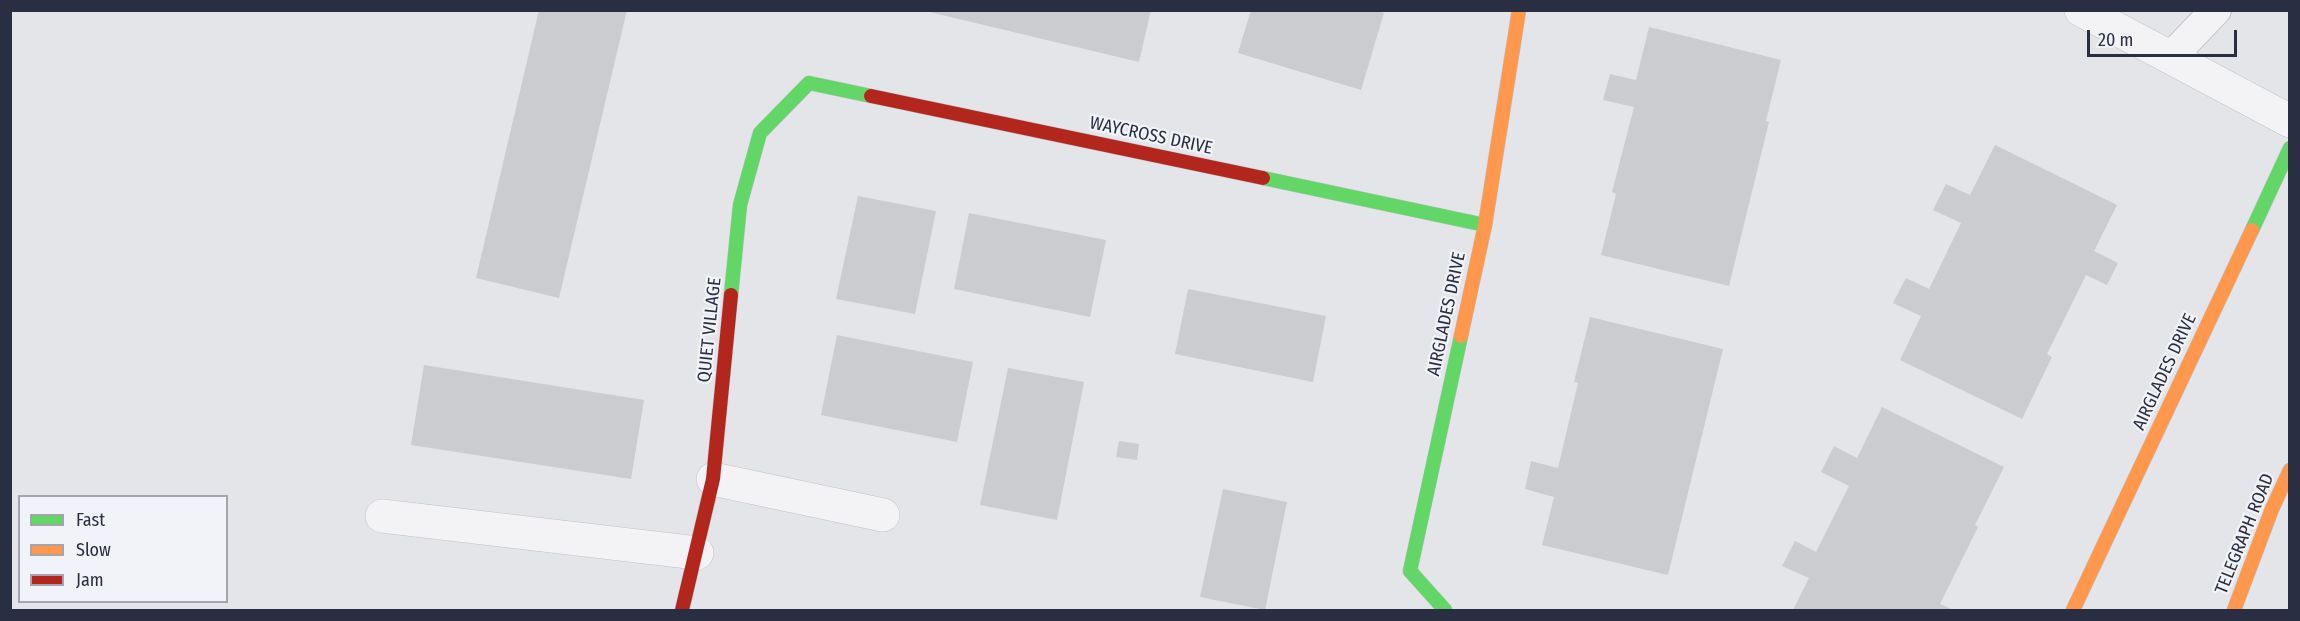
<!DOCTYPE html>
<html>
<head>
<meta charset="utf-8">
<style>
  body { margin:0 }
  #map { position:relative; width:2300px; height:621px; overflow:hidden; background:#e4e5e8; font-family:"Fira Sans Condensed",sans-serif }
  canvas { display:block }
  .frame { position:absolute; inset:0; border:12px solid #2a2e42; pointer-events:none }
  .legend { position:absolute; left:18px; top:495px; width:210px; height:108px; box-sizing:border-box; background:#f2f3f8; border:2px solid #a2a4af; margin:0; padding:8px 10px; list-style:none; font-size:18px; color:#2a2e42 }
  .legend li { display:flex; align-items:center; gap:12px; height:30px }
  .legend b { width:30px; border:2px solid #a2a4af }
  .scale { position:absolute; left:2087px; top:30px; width:150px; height:27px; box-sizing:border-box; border:3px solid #2a2e42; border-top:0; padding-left:8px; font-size:18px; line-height:21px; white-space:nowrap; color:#2a2e42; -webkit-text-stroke:4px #f2f3f8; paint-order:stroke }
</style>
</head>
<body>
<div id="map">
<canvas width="2300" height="621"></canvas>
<div class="frame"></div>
<ul class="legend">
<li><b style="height:8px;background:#63d668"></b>Fast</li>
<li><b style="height:8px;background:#ff974d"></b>Slow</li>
<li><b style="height:8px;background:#b3261e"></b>Jam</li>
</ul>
<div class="scale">20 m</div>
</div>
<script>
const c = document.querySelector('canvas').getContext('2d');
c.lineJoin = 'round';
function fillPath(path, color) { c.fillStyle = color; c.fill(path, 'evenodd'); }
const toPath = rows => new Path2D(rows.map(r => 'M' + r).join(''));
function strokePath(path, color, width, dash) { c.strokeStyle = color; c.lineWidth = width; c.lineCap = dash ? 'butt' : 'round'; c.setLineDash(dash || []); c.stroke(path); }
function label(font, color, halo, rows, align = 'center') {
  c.font = font + ' "Fira Sans Condensed",sans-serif'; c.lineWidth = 4.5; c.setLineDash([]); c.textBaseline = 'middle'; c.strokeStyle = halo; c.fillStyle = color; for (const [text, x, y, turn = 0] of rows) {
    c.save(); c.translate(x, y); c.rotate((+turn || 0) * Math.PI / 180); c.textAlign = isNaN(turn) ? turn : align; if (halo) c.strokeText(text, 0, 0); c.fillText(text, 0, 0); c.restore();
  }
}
const building = toPath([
  [539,10,627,10,559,298,476,278],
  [921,10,1151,10,1139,62],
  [1251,10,1375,10,1384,13,1361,90,1238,53],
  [1649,27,1781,60,1766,121,1769,122,1729,286,1601,255,1616,194,1612,192,1634,107,1603,100,1610,74,1636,80],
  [1995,145,2117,205,2094,251,2118,263,2107,285,2086,275,2047,354,2052,357,2022,419,1900,360,1921,316,1893,303,1906,278,1929,289,1961,223,1933,210,1946,184,1970,195],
  [858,196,936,211,915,314,836,299],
  [969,213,1106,240,1090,317,954,289],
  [1188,289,1326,316,1313,382,1175,354],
  [1590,317,1723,349,1668,575,1542,545,1554,497,1525,489,1531,461,1558,468,1578,383,1574,382],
  [837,335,973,362,957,442,821,415],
  [424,365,644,400,631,479,411,445],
  [1008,368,1084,382,1057,520,980,505],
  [1882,407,2004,467,1975,525,1978,527,1940,604,1954,610,1793,610,1809,578,1782,566,1795,541,1816,552,1849,486,1821,472,1834,446,1857,458],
  [1119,441,1139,444,1137,460,1116,457],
  [1223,489,1287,502,1265,610,1200,597]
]);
const lane = toPath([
  [2170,58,2216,10]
]);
const street = toPath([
  [2081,10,2290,121],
  [713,479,883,515],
  [382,516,697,553]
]);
const fast = toPath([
  [1263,178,1485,225],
  [2252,230,2290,148],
  [731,295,740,205,760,133,809,83,871,96],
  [1445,610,1410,571,1461,336]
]);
const slow = toPath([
  [1461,336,1485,225,1519,10],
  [2073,610,2252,230],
  [2234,610,2272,509,2290,470]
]);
const jam = toPath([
  [871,96,1263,178],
  [682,610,713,479,731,295]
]);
const streetNames = [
  ["WAYCROSS DRIVE",1151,136,12],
  ["AIRGLADES DRIVE",1447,314,-78],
  ["QUIET VILLAGE",710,330,-84],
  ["AIRGLADES DRIVE",2165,372,-65],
  ["TELEGRAPH ROAD",2245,534,-68]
];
fillPath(building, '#cbccd0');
strokePath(lane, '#c1c2c6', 32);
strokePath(street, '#c1c2c6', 34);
strokePath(fast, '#c1c2c6', 15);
strokePath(slow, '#c1c2c6', 15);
strokePath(jam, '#c1c2c6', 15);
strokePath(lane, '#f3f3f6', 30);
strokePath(street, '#f3f3f6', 33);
strokePath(fast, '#63d668', 14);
strokePath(slow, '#ff974d', 14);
strokePath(jam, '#b3261e', 14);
label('18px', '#2a2e42', '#f2f3f8', streetNames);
</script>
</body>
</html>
